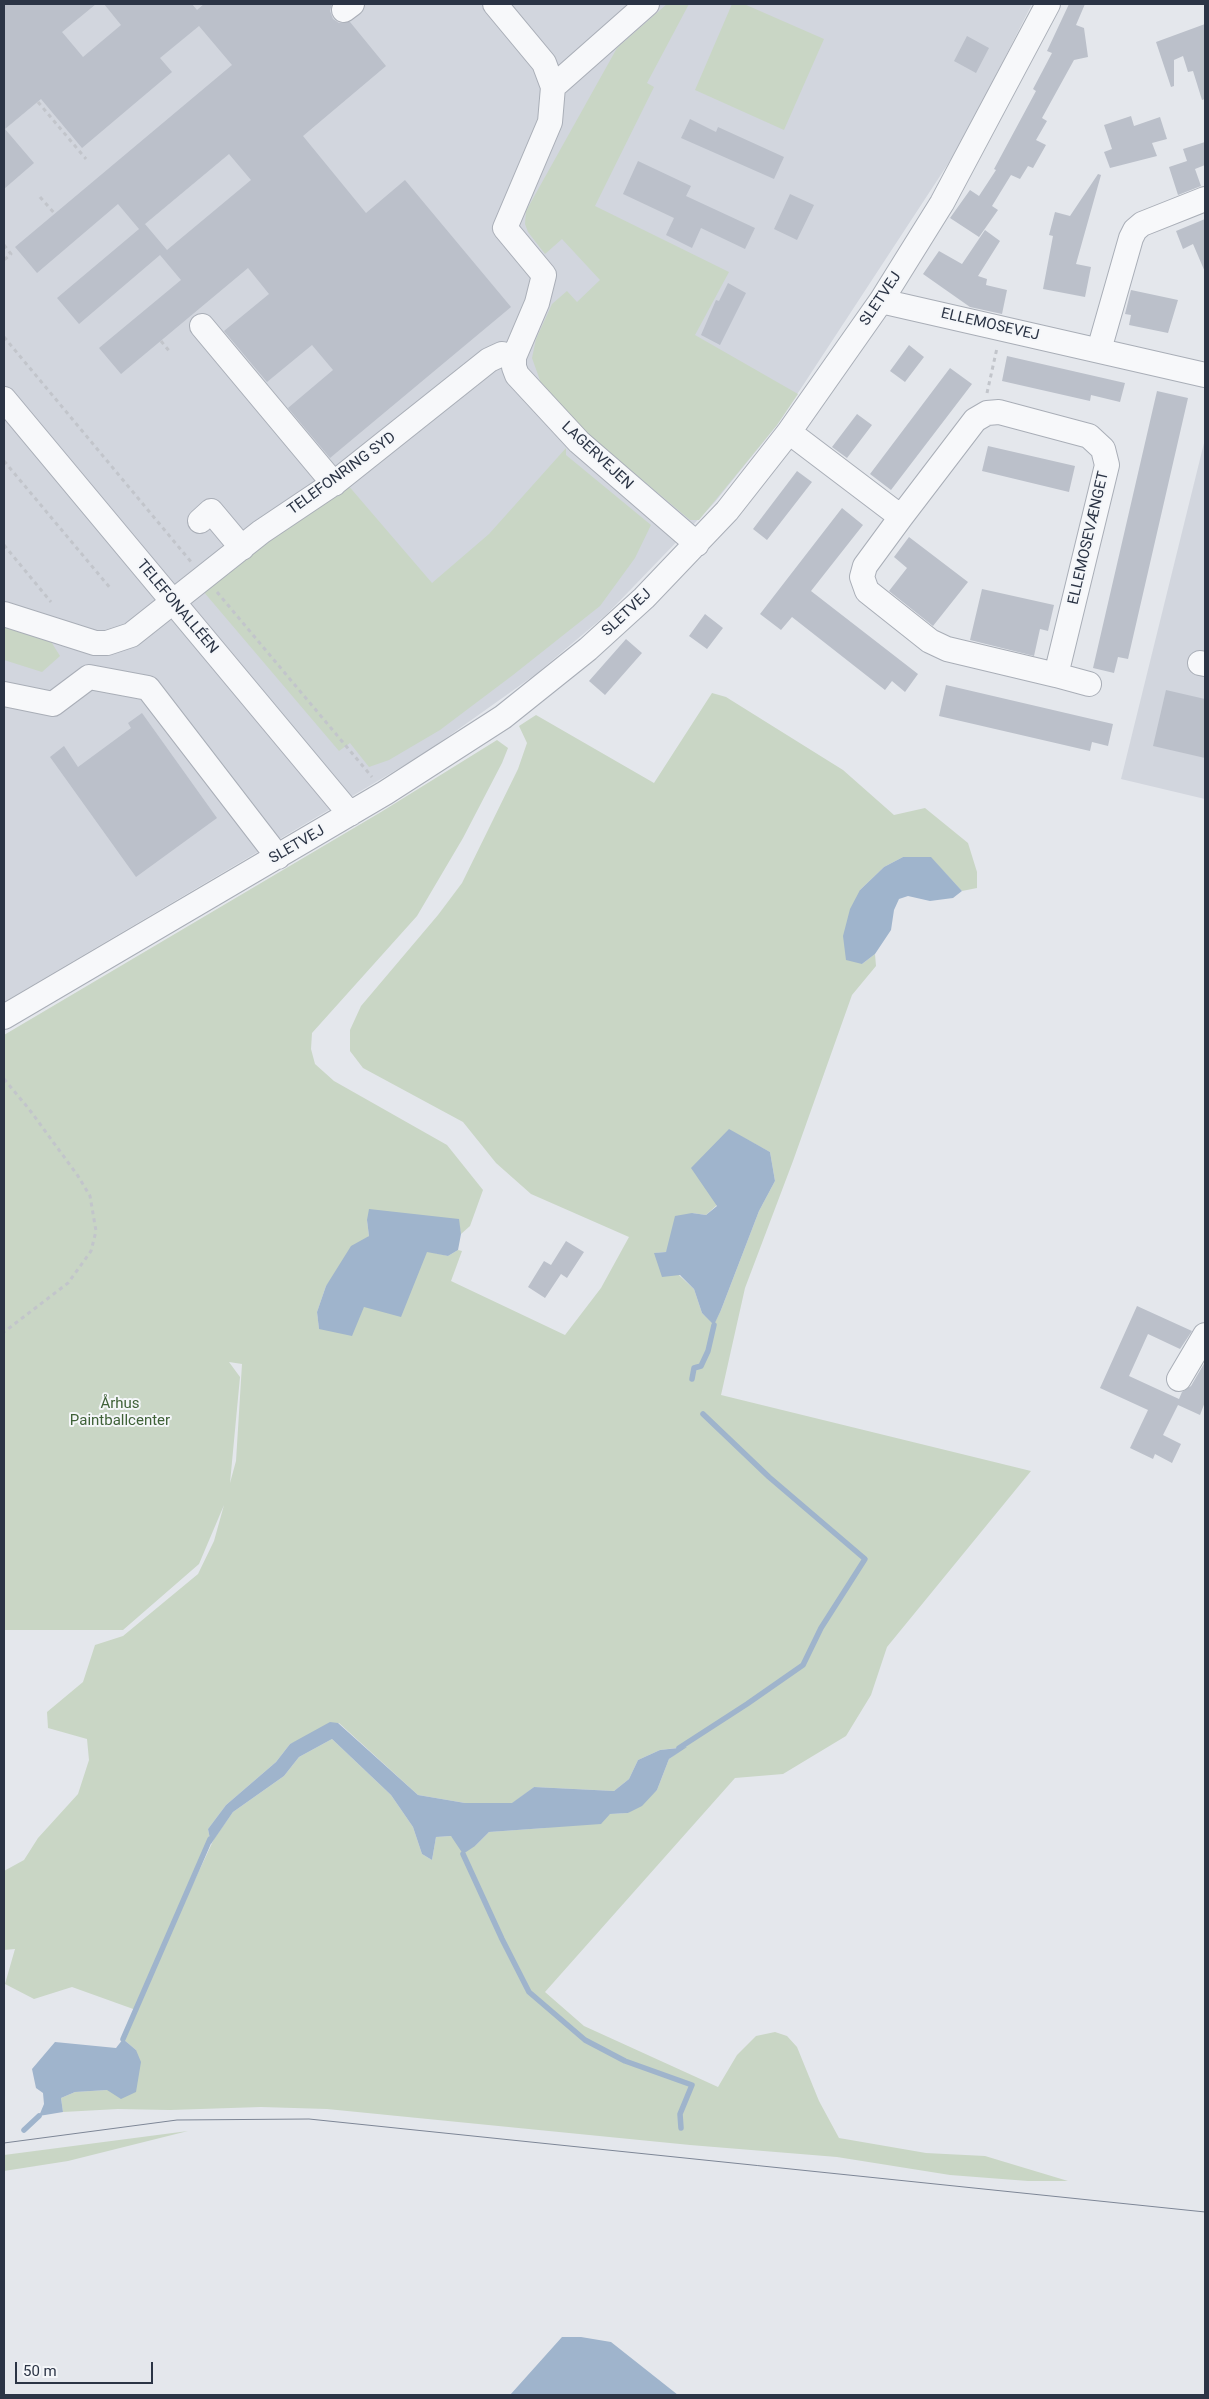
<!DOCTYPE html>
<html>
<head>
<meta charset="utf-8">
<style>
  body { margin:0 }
  #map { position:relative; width:1209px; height:2399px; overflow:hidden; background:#e4e7ec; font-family:Roboto,sans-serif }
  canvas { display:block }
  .frame { position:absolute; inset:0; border:5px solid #2b3445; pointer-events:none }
  .scale { position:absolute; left:15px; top:2362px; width:138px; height:22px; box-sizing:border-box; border:2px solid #2b3445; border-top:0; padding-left:6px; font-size:15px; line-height:18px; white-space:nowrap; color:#2b3445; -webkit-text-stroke:4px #f4f6f9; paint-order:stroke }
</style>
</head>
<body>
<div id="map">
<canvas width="1209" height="2399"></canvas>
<div class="frame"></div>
<div class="scale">50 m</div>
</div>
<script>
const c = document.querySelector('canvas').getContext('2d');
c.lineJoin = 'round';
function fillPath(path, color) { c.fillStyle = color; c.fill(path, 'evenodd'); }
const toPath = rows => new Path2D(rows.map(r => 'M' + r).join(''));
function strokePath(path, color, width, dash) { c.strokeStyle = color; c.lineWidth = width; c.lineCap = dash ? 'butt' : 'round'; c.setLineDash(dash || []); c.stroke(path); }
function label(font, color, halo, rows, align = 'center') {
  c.font = font + ' Roboto,sans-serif'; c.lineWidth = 4; c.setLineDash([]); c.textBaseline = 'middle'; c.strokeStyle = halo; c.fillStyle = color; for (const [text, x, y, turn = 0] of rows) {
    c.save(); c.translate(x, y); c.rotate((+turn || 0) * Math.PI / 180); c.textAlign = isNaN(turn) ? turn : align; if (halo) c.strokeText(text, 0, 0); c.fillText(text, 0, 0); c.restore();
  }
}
const built = toPath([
  [4,4,1032,4,961,144,777,425,715,502,607,614,536,674,425,753,4,1002],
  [1205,439,1205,799,1121,779]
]);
const green = toPath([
  [667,4,689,4,647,83,654,87,595,206,729,272,695,335,798,394,777,425,699,520,690,520,588,434,542,386,532,358,536,339,552,304,567,291,577,302,600,280,562,239,545,254,528,232,525,224,526,211,617,48],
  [732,4,744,4,824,39,784,130,695,90],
  [566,448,566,455,651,525,635,558,600,606,513,675,440,730,389,760,369,767,350,743,339,751,203,591,251,549,347,484,432,583,489,534],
  [4,626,50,640,60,656,42,672,4,660],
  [712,693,726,697,843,770,894,815,925,808,968,843,977,872,977,888,962,891,931,858,903,857,884,867,860,890,862,964,875,954,876,966,852,995,793,1161,745,1288,721,1395,1031,1471,887,1647,871,1695,846,1736,783,1774,735,1778,545,1992,584,2026,718,2087,737,2055,756,2036,775,2032,787,2036,797,2047,819,2101,839,2138,926,2153,985,2156,1068,2181,1028,2181,950,2175,837,2157,690,2145,327,2109,261,2107,170,2110,118,2109,63,2112,61,2098,75,2092,107,2090,136,2050,123,2039,136,2010,72,1987,34,1999,5,1984,15,1949,4,1950,4,1871,24,1860,38,1838,78,1794,89,1760,87,1739,48,1728,47,1712,83,1682,95,1645,123,1636,198,1574,214,1541,224,1505,199,1564,123,1630,4,1630,4,1035,381,812,497,740,508,748,502,763,463,838,417,916,312,1033,311,1049,315,1064,334,1081,447,1145,483,1190,470,1226,461,1234,458,1219,367,1220,369,1236,326,1286,317,1312,319,1329,364,1307,427,1251,448,1256,458,1250,462,1251,451,1281,565,1335,601,1288,629,1237,531,1194,496,1163,463,1122,363,1068,350,1051,350,1030,361,1006,438,915,462,883,518,769,527,743,519,726,536,715,654,783],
  [729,1130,770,1152,775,1181,759,1211,721,1310,714,1324,702,1313,694,1289,655,1253,666,1252,692,1213,706,1215,717,1205],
  [229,1362,242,1364,236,1461,230,1483,240,1377],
  [339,1723,418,1795,465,1803,513,1803,534,1787,614,1791,629,1779,638,1760,660,1750,685,1747,669,1759,657,1790,628,1813,610,1814,544,1828,489,1832,475,1846,451,1836,436,1837,432,1860,422,1854,413,1827,391,1795,332,1739,299,1757,284,1776,233,1812,214,1839,175,1922,210,1839,208,1829,226,1805,276,1762,290,1744],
  [188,2131,68,2161,4,2171,4,2155]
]);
const water = toPath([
  [903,857,931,857,962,891,953,898,930,901,908,896,899,899,894,910,891,930,875,954,862,964,846,960,843,936,850,909,860,890,884,867],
  [729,1129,770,1152,775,1181,759,1211,721,1310,714,1325,702,1313,694,1289,680,1275,662,1277,654,1253,666,1252,675,1216,692,1213,706,1215,717,1206,691,1168],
  [369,1209,459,1219,461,1234,458,1250,448,1256,427,1252,401,1317,364,1307,352,1336,319,1329,317,1312,326,1286,351,1246,369,1236,367,1220],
  [330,1722,338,1723,418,1795,465,1803,512,1803,534,1787,614,1791,629,1779,638,1760,660,1750,687,1747,669,1759,657,1790,642,1806,628,1813,610,1814,601,1824,489,1832,475,1846,463,1854,451,1836,436,1837,432,1860,422,1854,413,1827,391,1795,332,1739,299,1757,284,1776,233,1812,211,1844,208,1829,226,1805,276,1762,290,1744],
  [123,2039,136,2050,141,2062,136,2092,121,2099,107,2090,75,2092,61,2098,63,2112,39,2116,44,2104,43,2093,36,2088,32,2069,55,2042,116,2048],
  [562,2337,581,2337,611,2342,678,2395,510,2395]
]);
const stream = toPath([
  [692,1379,694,1368,701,1366,708,1351,714,1325],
  [679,1748,747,1704,803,1665,821,1628,865,1559,769,1477,703,1414],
  [463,1854,502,1939,529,1992,585,2040,625,2061,692,2085,680,2114,681,2128],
  [123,2039,210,1839],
  [24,2130,39,2116]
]);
const building = toPath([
  [4,4,96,4,62,32,83,57,121,25,104,4,192,4,197,10,204,4,332,4,330,11,333,19,339,23,350,22,386,66,303,136,366,213,405,180,511,307,330,458,288,408,333,370,312,345,267,382,224,331,269,294,248,268,121,374,99,348,181,280,160,255,79,324,57,298,145,224,167,250,251,180,229,154,139,229,118,204,37,273,15,247,232,65,199,26,160,58,172,72,82,148,41,99,5,129,34,163,4,189],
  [1069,4,1085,4,1076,25,1084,28,1088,57,1074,60,1042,118,1047,121,1036,140,1046,145,1033,168,1028,166,1020,179,1011,175,992,206,998,210,979,237,950,218,970,190,979,196,996,170,994,169,1036,91,1033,89,1052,53,1047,51],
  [1205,24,1205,99,1202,100,1193,71,1188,72,1183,56,1174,60,1174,86,1171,87,1156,42],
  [967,36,989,48,976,73,954,61],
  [1131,116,1134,126,1160,117,1167,139,1152,143,1157,156,1110,168,1104,152,1112,149,1104,125],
  [690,119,716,132,718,127,784,157,774,179,681,138],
  [1205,142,1205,165,1195,169,1201,186,1178,195,1169,167,1187,161,1183,149],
  [638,161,691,186,686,196,755,228,745,249,701,228,692,248,666,235,674,218,623,194],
  [1098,174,1101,175,1076,264,1091,267,1085,297,1043,289,1053,236,1049,235,1055,212,1070,216],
  [790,194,814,205,797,240,774,229],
  [1205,219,1205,272,1193,244,1183,249,1176,231],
  [985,230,1000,241,978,276,987,279,986,285,1007,290,1002,314,970,307,923,274,939,251,962,264],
  [728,283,746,293,720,345,701,335,716,300,719,301],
  [1131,290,1178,300,1168,333,1129,325,1131,315,1125,314],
  [909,345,924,357,905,382,890,371],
  [1007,356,1125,383,1120,402,1091,395,1090,401,1002,381],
  [950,368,972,384,891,490,870,474],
  [1157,391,1188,398,1128,659,1118,657,1114,673,1093,668],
  [857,414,872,425,847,458,832,447],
  [988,446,1075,466,1069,492,982,471],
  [797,471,812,482,767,540,753,529],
  [842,508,863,525,811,591,918,674,905,692,892,681,885,690,792,617,781,630,760,614],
  [909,537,968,582,933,626,889,591,907,568,894,557],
  [982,589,1054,605,1048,631,1040,629,1034,656,970,640],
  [705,614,723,628,707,649,689,636],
  [626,639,642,653,605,695,589,681],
  [946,685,1113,724,1108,746,1092,742,1090,751,939,716],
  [1166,690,1205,699,1205,758,1153,746],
  [142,713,217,818,136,877,50,757,64,746,78,767,131,728,128,723],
  [566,1241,584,1252,567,1278,561,1274,545,1298,528,1287,544,1261,551,1265],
  [1137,1306,1192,1331,1180,1349,1148,1334,1129,1376,1179,1399,1182,1392,1191,1386,1205,1362,1205,1402,1200,1415,1178,1405,1163,1435,1181,1444,1172,1463,1155,1454,1153,1459,1130,1448,1148,1410,1100,1388]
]);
const path = toPath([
  [38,102,86,159],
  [40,197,55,214],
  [4,245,11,254,4,260],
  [4,337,192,563],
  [161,341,170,352],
  [987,393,997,348],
  [4,461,111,589],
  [4,545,51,602],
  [217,592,372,777],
  [4,1079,29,1109,78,1176,90,1196,96,1231,91,1251,68,1283,4,1332]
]);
const minor = toPath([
  [495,4,544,63,553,87,550,122,505,228,544,275,537,303,514,357,514,367,517,375,579,442,697,544],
  [344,10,352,4],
  [553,87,647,4],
  [881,301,1205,375],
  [202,326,334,484],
  [1099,350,1131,238,1135,230,1142,224,1205,199],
  [4,399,350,814],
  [789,432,901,517],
  [200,521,211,511,242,548],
  [4,614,95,643,107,643,131,635,261,532,337,481,489,360,502,354,514,357],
  [1200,663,1205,664],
  [1056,675,947,649,930,641,867,591,862,577,865,566,901,517,975,420,987,413,999,412,1089,436,1103,449,1107,465,1056,675,1089,684],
  [4,694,53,704,89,677,148,688,278,857],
  [4,1017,385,793,503,717,588,649,644,598,727,511,789,432,881,301,942,203,1048,4],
  [1179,1379,1205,1335]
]);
const tram = toPath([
  [4,2143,177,2120,309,2119,1205,2212]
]);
const streetNames = [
  ["SLETVEJ",881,299,-56],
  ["ELLEMOSEVEJ",990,325,13],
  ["LAGERVEJEN",597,456,43],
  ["TELEFONRING SYD",342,474,-36],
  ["ELLEMOSEVÆNGET",1089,538,-77],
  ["TELEFONALLÉEN",177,607,50],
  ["SLETVEJ",627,613,-43],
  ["SLETVEJ",297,845,-30]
];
const parkNames = [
  ["Århus",120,1404],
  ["Paintballcenter",120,1421]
];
fillPath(built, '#d2d6de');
fillPath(green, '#c9d6c5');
fillPath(water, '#9fb4cc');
strokePath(stream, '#9fb4cc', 5.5);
fillPath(building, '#bbc0ca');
strokePath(minor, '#a9aeb7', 26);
strokePath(path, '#c2c5cb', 3, [4, 4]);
strokePath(minor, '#f7f8fa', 24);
strokePath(tram, '#7d8696', 1);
label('15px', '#2b3445', '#f4f6f9', streetNames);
label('15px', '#3f6138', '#f4f6f9', parkNames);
</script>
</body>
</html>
